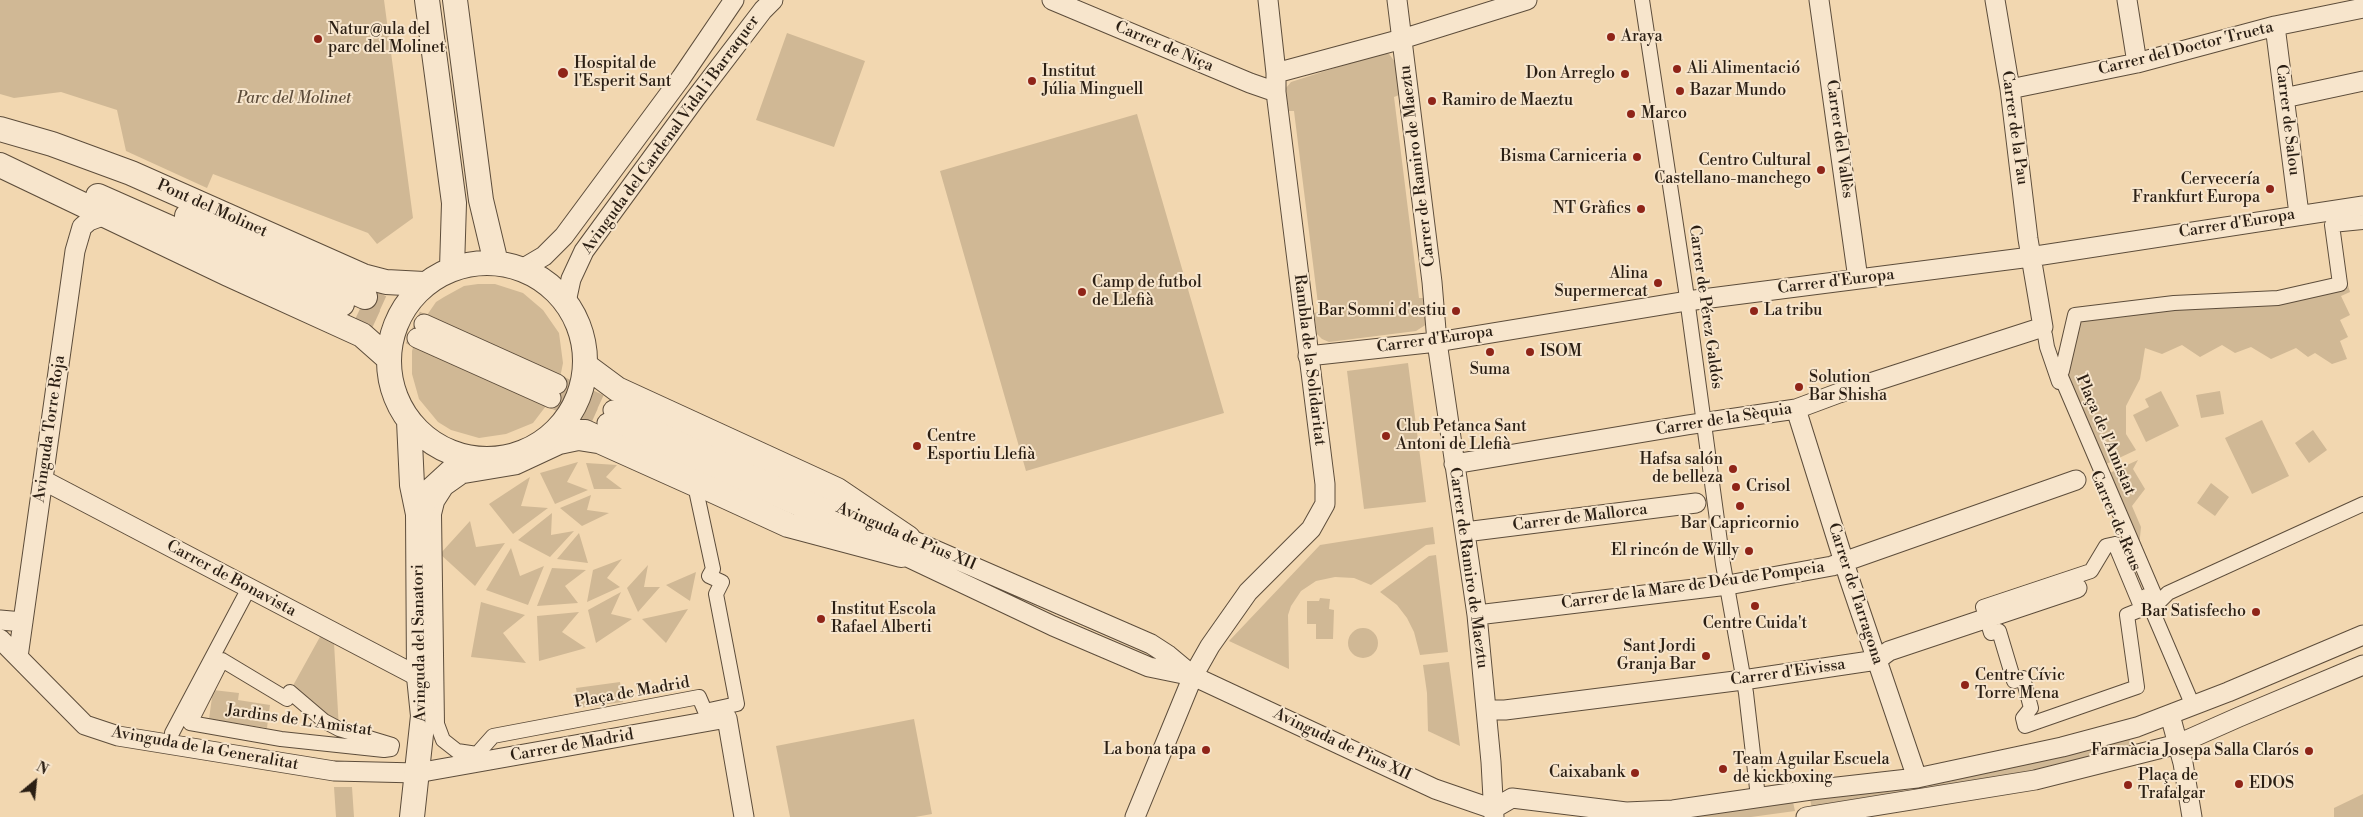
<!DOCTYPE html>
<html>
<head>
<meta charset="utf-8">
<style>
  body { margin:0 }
  #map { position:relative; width:2363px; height:817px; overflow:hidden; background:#f2d7b0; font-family:"Libre Bodoni",serif }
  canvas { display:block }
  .north { position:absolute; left:10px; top:757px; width:50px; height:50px; -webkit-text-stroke:4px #f7e5cc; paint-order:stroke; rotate:28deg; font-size:14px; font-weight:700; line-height:20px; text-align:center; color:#2b1f14 }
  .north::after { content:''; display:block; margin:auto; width:18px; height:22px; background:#2b1f14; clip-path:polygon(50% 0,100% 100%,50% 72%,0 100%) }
</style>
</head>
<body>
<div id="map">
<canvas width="2363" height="817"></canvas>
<div class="north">N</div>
</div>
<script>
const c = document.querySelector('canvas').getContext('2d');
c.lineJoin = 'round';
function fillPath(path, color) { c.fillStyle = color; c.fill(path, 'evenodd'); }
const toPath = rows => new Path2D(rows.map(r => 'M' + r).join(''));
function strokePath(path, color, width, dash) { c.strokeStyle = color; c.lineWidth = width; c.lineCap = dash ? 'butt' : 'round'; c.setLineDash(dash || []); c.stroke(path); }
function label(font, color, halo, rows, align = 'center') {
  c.font = font + ' "Libre Bodoni",serif'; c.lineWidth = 4; c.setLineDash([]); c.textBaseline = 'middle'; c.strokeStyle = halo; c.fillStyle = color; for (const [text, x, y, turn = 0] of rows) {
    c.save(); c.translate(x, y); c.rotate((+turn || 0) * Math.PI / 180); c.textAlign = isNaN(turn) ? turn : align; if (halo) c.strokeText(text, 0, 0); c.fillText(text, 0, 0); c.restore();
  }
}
const green = toPath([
  [0,0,384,0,413,218,377,244,368,233,213,174,207,188,126,151,117,110,61,92,14,98,0,94],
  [787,33,865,61,834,147,756,120],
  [1381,53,1389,54,1395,62,1399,95,1394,97,1419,298,1424,298,1427,324,1416,331,1329,342,1322,339,1317,334,1314,313,1319,312,1294,111,1288,111,1286,88,1291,82],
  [1137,114,1224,413,1026,471,940,171],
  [2347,282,2350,292,2341,296,2350,315,2340,320,2348,337,2340,341,2347,359,2332,364,2315,353,2308,357,2296,348,2271,359,2251,347,2235,353,2222,345,2200,357,2182,345,2162,354,2145,348,2140,379,2126,406,2126,434,2136,450,2100,467,2062,371,2075,315,2297,294],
  [478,284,495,284,523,293,543,310,559,333,563,363,560,378,425,318,436,302,444,297,464,286],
  [415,341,549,402,533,423,506,434,479,438,451,430,438,422,419,399,412,374,412,351],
  [1408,363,1426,502,1364,509,1347,371],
  [2161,391,2179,426,2146,442,2133,415,2149,407,2145,399],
  [2220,391,2224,414,2201,418,2196,395],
  [2262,420,2289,476,2252,494,2225,438],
  [2313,430,2327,450,2309,463,2295,443],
  [2138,460,2133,469,2145,489,2132,506,2141,527,2138,558,2103,476],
  [578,462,567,482,588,490,555,504,540,473],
  [586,463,617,465,606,477,622,489,594,489],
  [530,477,521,506,548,508,513,534,489,504],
  [2211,483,2229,497,2215,516,2197,503],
  [591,495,587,510,609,513,582,526,560,508],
  [552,513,551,535,574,531,550,557,518,540],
  [470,521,476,547,505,543,475,586,440,554],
  [1433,527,1435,544,1426,545,1371,585,1354,578,1335,577,1316,581,1301,591,1291,606,1288,615,1289,669,1229,641,1320,545],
  [579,533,588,563,557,559],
  [511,548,520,576,544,566,528,605,486,590],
  [1436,555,1448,652,1420,655,1414,632,1407,618,1397,605,1380,592,1429,556],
  [622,559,607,578,620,587,587,602,593,570],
  [648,565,644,587,660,587,638,612,627,588],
  [552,568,586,570,565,586,578,603,537,606],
  [696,572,690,601,666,585],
  [621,592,611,614,632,619,596,643,588,610],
  [1320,598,1330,599,1329,609,1334,610,1333,639,1316,639,1316,624,1307,624,1307,601,1319,601],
  [481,602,525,615,503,633,526,663,471,657],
  [688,609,666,643,642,619],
  [579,612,562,632,586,648,539,661,537,616],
  '1348 643a15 15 0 1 1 30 0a15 15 0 1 1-30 0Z',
  [321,635,334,643,339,729,290,691],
  [1449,662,1460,746,1428,731,1427,693,1423,665],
  [620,682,623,702,579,708,576,688],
  [213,690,239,693,238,700,270,705,267,728,209,719],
  [914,719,932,814,915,817,790,817,776,746],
  [2125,737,2130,739,2131,744,2062,765,1967,786,1929,793,1927,783,2060,757],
  [334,787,352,787,354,817,336,817],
  [1902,787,1905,796,1812,809,1810,799],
  [2363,794,2363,817,2334,817,2334,808],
  [1793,802,1795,811,1751,817,1680,817]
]);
const minorTunnel = toPath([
  [365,297,424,324],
  [359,311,417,338],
  [557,384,613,410],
  [551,398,607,423]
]);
const pedestrian = toPath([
  [1642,0,1686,291,1723,564,1746,693,1758,797],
  [2363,222,2332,225,2340,284,2278,298,2174,303,2075,315,2062,371,2059,372,2158,603,2168,593,2363,504],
  [2045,335,2047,347,2059,382],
  [579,443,598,446,696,490,713,569,709,576,722,582,716,594,737,704,705,711,699,697,493,736,477,754,457,751,443,740,437,724,434,514,437,502,446,488,463,476,517,467,560,447,579,443],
  [2115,544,2142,609,2127,615,2137,687,2025,726,2023,718,2031,708,2023,678,2014,681,1999,631,1991,633,1983,607,2091,571,2106,546,2115,544],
  [2146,596,2193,706],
  [222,660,287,699,290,692,324,721,339,729,392,745,391,749,384,750,281,739,190,723,222,660],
  [172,733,249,588]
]);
const minor = toPath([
  [1052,0,1250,83,1276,92],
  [1397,0,1432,282,1437,342,1477,615,1491,762,1494,817],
  [1819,0,1858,279],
  [2127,0,2137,63],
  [2275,26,2299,214],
  [1276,73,1402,39,1527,0],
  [2010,89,2137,63,2275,26,2363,8],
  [2284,98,2363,81],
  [522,269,544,256,564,236,681,78,734,0],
  [566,302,571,279,584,251,695,99,763,10,773,0],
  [424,324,557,384],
  [417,338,551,398],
  [1308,356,1437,342,1687,301,2023,258,2363,206],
  [1796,409,1849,578,1917,778],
  [613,410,1151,644,1168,655,1192,675],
  [607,423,825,518,1053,626,1149,667,1193,676,1435,789,1493,809],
  [1454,464,1687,425,1796,409,1839,393,2043,327,2028,239,2010,89,1995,0],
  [43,480,419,677],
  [1465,532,1696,503],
  [1477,615,1728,585,1832,566,2076,480],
  [0,620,23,622],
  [0,639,85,725,118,736,334,771,417,773,727,718,744,817],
  [18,657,75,251,82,227,89,221,105,215],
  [1486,710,1505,710,1743,680,1877,660,1889,651,2077,588],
  [2170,715,2183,763,2192,817],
  [1493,809,1512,798,1626,812,1673,810,1811,790,1917,778,2062,747,2137,727,2228,692,2363,635],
  [1135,817,1193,676,1210,646,1248,592,1311,529,1325,504,1325,484,1276,92,1276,73,1268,0],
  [1806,817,2035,780,2178,744,2239,717,2363,665]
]);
const tertiary = toPath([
  [427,0,454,203,452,268],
  [455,0,481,200,496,263],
  [0,129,52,144,131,173,363,276,386,282,424,284],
  [0,165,228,274,362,335,388,358],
  [98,196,342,304],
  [187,216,365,297],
  '389 361a98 98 0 1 1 196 0a98 98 0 1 1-196 0Z',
  [586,366,617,389,837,490,908,538],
  [409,421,412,485,418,514,419,677,423,716,412,817],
  [557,431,585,432,788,525,901,555],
  [418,514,430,491,466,458]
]);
const markers = [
  [1611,37,5,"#8f2418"],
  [318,39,5,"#8f2418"],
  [1677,69,5,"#8f2418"],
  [563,73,6,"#8f2418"],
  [1625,74,5,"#8f2418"],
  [1032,81,5,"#8f2418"],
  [1680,91,5,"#8f2418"],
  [1432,101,5,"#8f2418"],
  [1631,114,5,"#8f2418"],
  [1637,157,5,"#8f2418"],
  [1821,170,5,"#8f2418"],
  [2270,189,5,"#8f2418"],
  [1641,209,5,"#8f2418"],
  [1658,283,5,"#8f2418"],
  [1082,292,5,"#8f2418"],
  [1456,311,5,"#8f2418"],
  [1754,311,5,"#8f2418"],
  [1490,352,5,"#8f2418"],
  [1530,352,5,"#8f2418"],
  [1799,387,5,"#8f2418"],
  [1386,436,5,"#8f2418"],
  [917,446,5,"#8f2418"],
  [1733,469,5,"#8f2418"],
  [1736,487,5,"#8f2418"],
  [1740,506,5,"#8f2418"],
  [1749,551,5,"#8f2418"],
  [1755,606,5,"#8f2418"],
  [2256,612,5,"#8f2418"],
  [821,619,5,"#8f2418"],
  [1706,656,5,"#8f2418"],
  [1965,685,5,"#8f2418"],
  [1206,750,5,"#8f2418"],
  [2309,751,5,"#8f2418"],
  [1723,769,5,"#8f2418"],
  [1635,773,5,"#8f2418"],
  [2239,784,5,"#8f2418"],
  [2128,785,5,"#8f2418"]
];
const poiNames = [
  ["Natur@ula del",328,30],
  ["parc del Molinet",328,48],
  ["Araya",1621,37],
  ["Hospital de",574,64],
  ["l'Esperit Sant",574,82],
  ["Ali Alimentació",1687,69],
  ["Institut",1042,72],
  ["Júlia Minguell",1042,90],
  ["Don Arreglo",1615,74,"right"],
  ["Bazar Mundo",1690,91],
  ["Ramiro de Maeztu",1442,101],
  ["Marco",1641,114],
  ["Bisma Carniceria",1627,157,"right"],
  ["Centro Cultural",1811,161,"right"],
  ["Castellano-manchego",1811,179,"right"],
  ["Cervecería",2260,180,"right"],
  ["Frankfurt Europa",2260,198,"right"],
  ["NT Gràfics",1631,209,"right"],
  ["Alina",1648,274,"right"],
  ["Supermercat",1648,292,"right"],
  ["Camp de futbol",1092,283],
  ["de Llefià",1092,301],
  ["Bar Somni d'estiu",1446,311,"right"],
  ["La tribu",1764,311],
  ["ISOM",1540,352],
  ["Suma",1490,370,"center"],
  ["Solution",1809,378],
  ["Bar Shisha",1809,396],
  ["Club Petanca Sant",1396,427],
  ["Antoni de Llefià",1396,445],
  ["Centre",927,437],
  ["Esportiu Llefià",927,455],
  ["Hafsa salón",1723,460,"right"],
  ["de belleza",1723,478,"right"],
  ["Crisol",1746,487],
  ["Bar Capricornio",1740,524,"center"],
  ["El rincón de Willy",1739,551,"right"],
  ["Institut Escola",831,610],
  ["Rafael Alberti",831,628],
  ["Bar Satisfecho",2246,612,"right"],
  ["Centre Cuida't",1755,624,"center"],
  ["Sant Jordi",1696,647,"right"],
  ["Granja Bar",1696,665,"right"],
  ["Centre Cívic",1975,676],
  ["Torre Mena",1975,694],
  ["La bona tapa",1196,750,"right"],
  ["Farmàcia Josepa Salla Clarós",2299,751,"right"],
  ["Team Aguilar Escuela",1733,760],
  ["de kickboxing",1733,778],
  ["Caixabank",1625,773,"right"],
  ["Plaça de",2138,776],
  ["Trafalgar",2138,794],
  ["EDOS",2249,784]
];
const streetNames = [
  ["Carrer de Niça",1164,47,23],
  ["Carrer del Doctor Trueta",2186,49,-14],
  ["Carrer de Salou",2287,120,83],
  ["Carrer de la Pau",2014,128,82],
  ["Avinguda del Cardenal Vidal i Barraquer",671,135,-54],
  ["Carrer del Vallès",1839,139,82],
  ["Carrer de Ramiro de Maeztu",1418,166,-97],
  ["Pont del Molinet",212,209,24],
  ["Carrer d'Europa",2237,224,-9],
  ["Carrer d'Europa",1836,282,-7],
  ["Carrer de Pérez Galdós",1705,307,82],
  ["Carrer d'Europa",1435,340,-8],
  ["Rambla de la Solidaritat",1309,360,83],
  ["Carrer de la Sèquia",1724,420,-9],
  ["Avinguda Torre Roja",50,429,-82],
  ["Plaça de l'Amistat",2105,435,67],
  ["Carrer de Mallorca",1580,518,-7],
  ["Carrer de Reus",2115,521,67],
  ["Avinguda de Pius XII",906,537,23],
  ["Carrer de Ramiro de Maeztu",1468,568,82],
  ["Carrer de Bonavista",231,579,28],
  ["Carrer de la Mare de Déu de Pompeia",1693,586,-8],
  ["Carrer de Tarragona",1855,594,72],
  ["Avinguda del Sanatori",420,643,-91],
  ["Carrer d'Eivissa",1788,673,-8],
  ["Plaça de Madrid",632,693,-10],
  ["Jardins de L'Amistat",299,721,8],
  ["Avinguda de Pius XII",1342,745,25],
  ["Carrer de Madrid",572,746,-10],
  ["Avinguda de la Generalitat",205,749,10]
];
const parkNames = [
  ["Parc del Molinet",294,99]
];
fillPath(green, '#d0b895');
strokePath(minorTunnel, '#cab291', 19, [19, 9]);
strokePath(pedestrian, '#5d4d3b', 16);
strokePath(minor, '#5d4d3b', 21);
strokePath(tertiary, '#5d4d3b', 26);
strokePath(pedestrian, '#f7e5cc', 14);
strokePath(minor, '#f7e5cc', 19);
strokePath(tertiary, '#f7e5cc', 24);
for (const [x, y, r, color] of markers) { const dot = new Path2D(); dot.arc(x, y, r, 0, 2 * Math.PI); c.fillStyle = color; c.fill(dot); strokePath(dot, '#f7e5cc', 2); }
label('16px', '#2b1f14', '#f7e5cc', poiNames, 'left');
label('16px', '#2b1f14', '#f7e5cc', streetNames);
label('italic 16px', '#5d4d3b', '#f7e5cc', parkNames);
</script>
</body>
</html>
